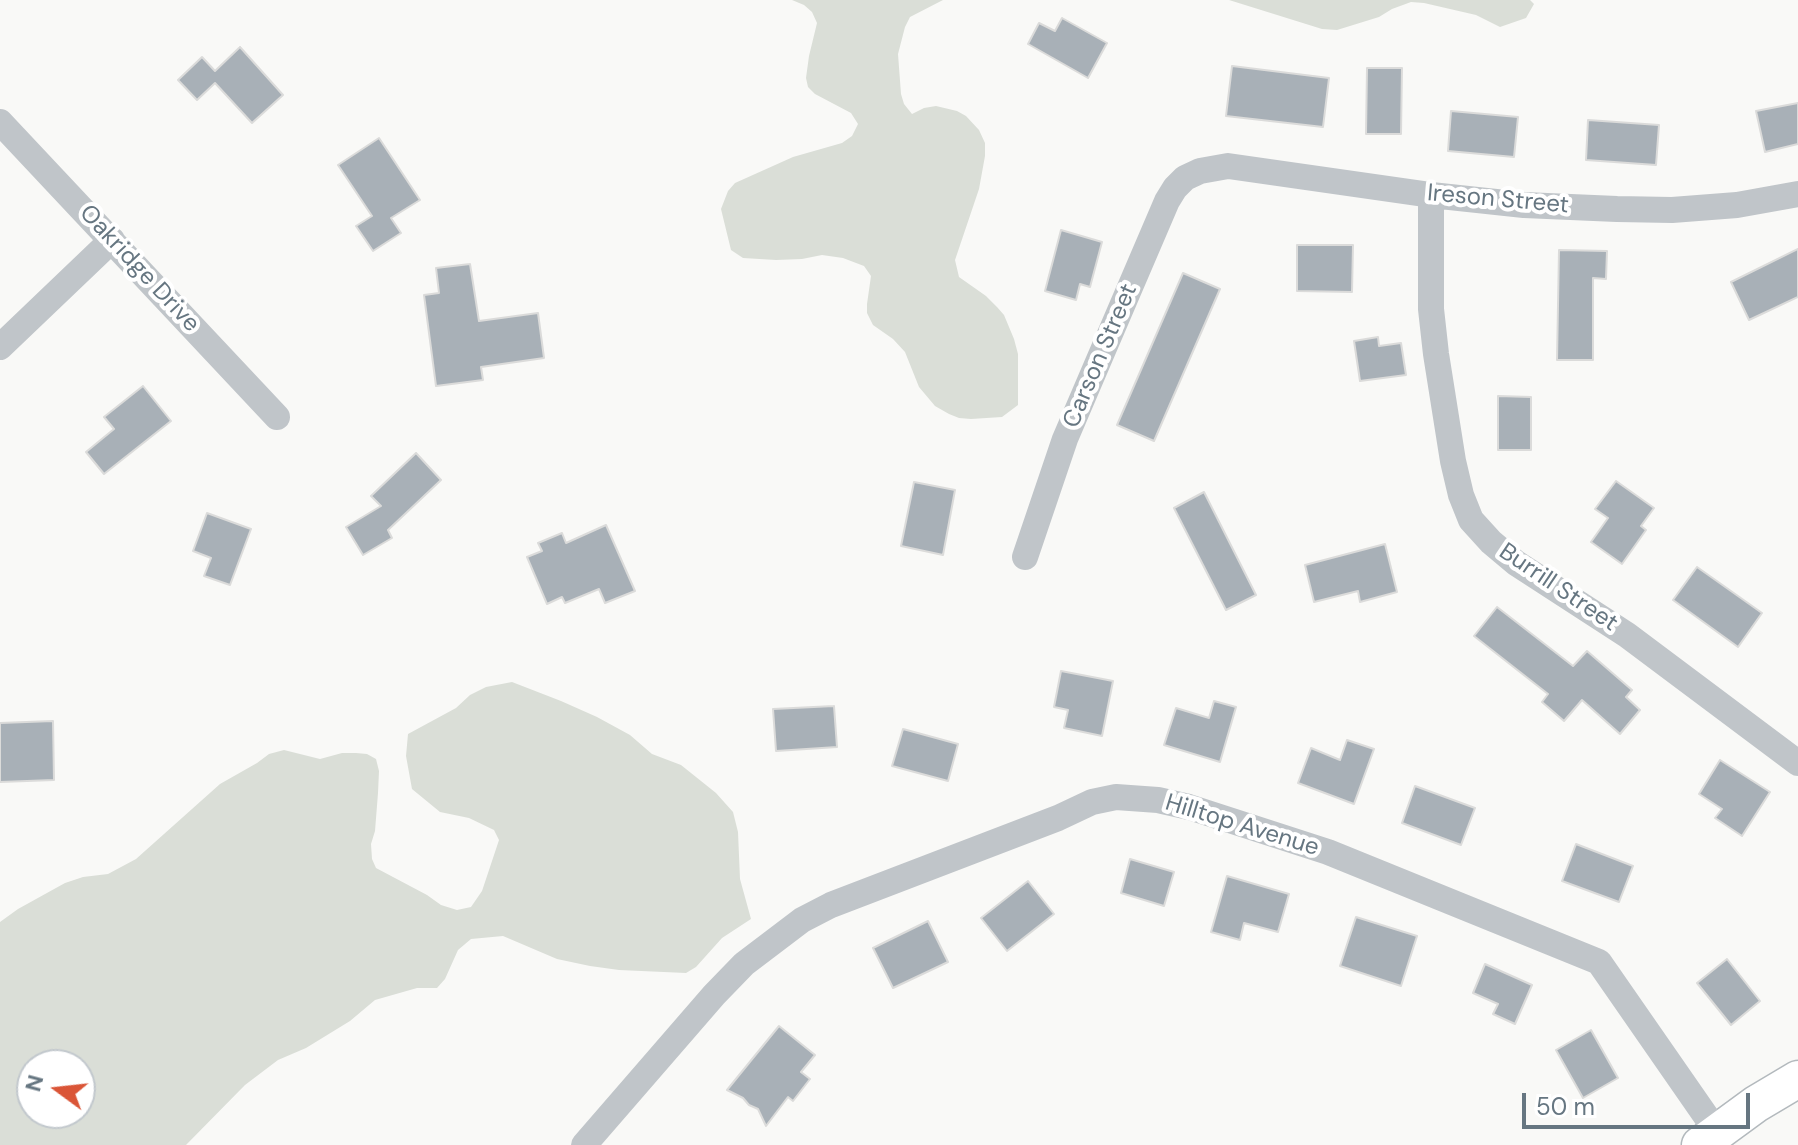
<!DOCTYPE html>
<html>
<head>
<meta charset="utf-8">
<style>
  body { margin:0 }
  #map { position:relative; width:1798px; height:1145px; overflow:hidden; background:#f9f9f7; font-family:"DM Sans",sans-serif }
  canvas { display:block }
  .north { position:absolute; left:16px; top:1049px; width:80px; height:80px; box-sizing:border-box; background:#fff; border:2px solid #c2c8cd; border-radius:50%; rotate:285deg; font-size:22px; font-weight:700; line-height:32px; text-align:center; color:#667681 }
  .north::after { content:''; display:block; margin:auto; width:28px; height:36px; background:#da5537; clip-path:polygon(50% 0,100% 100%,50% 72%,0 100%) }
  .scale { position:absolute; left:1522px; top:1093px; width:228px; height:36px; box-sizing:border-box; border:4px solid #667681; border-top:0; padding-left:10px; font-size:24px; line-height:28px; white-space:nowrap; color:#667681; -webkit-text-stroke:6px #fff; paint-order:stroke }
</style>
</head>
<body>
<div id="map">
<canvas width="1798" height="1145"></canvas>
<div class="north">N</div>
<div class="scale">50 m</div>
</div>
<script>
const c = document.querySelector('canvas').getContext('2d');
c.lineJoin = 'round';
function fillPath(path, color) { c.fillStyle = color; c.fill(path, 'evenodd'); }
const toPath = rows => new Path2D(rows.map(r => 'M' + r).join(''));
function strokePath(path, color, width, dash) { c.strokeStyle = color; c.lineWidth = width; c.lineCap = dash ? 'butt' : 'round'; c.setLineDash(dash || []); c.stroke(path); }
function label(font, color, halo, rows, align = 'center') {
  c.font = font + ' "DM Sans",sans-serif'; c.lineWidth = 8; c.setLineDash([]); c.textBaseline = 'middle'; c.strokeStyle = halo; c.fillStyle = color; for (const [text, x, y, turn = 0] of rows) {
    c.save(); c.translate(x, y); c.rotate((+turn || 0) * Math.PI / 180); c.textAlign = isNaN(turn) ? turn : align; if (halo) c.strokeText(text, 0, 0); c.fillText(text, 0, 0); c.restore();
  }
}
const green = toPath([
  [792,0,943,0,910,17,905,27,898,54,901,94,904,104,912,114,924,108,936,106,957,111,966,116,979,130,985,143,985,156,979,189,955,260,959,277,986,296,997,307,1004,315,1014,339,1018,354,1018,405,1002,417,971,419,959,418,949,414,935,406,919,387,905,352,893,339,873,325,867,313,867,304,871,276,864,266,843,258,822,255,802,259,776,260,743,258,731,250,721,209,728,191,735,183,793,157,842,143,852,136,858,124,851,113,815,94,808,87,806,78,809,56,817,23,812,12,804,5],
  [1229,0,1530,0,1534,4,1526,18,1500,27,1476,15,1424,3,1411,2,1392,9,1379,17,1337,30,1322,29],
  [512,682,561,701,597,717,630,735,652,754,681,765,716,793,733,812,738,832,740,879,751,919,722,938,696,967,686,973,619,970,590,966,557,959,503,936,471,939,458,950,445,979,437,988,417,988,375,1000,350,1021,306,1048,278,1060,245,1085,186,1145,0,1145,0,922,18,909,65,883,83,877,108,874,136,859,220,784,257,763,269,754,284,750,320,759,342,753,356,753,367,754,376,759,379,771,378,793,375,831,371,844,372,859,376,868,427,895,441,905,457,910,471,907,482,891,499,840,494,830,469,818,440,812,412,789,406,756,408,734,456,708,470,695,486,687],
  [80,1065,80,1113,32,1113,32,1065]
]);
const building = toPath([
  [1062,18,1107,43,1088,78,1028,44,1039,23,1055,31,1062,18],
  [240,47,283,95,252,123,215,83,197,100,178,80,202,57,215,71,240,47],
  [1232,66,1329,78,1323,127,1226,116,1232,66],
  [1367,68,1402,68,1401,134,1366,134,1367,68],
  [1798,103,1798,144,1765,152,1756,111,1798,103],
  [1451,111,1518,117,1514,157,1448,151,1451,111],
  [1588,120,1659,125,1656,165,1586,160,1588,120],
  [379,138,420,200,391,218,401,233,373,251,356,226,372,216,338,165,379,138],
  [1061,230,1102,242,1090,287,1080,284,1076,300,1045,291,1061,230],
  [1297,245,1353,245,1352,292,1297,291,1297,245],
  [1798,249,1798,297,1749,320,1731,282,1798,249],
  [1559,250,1607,251,1606,279,1593,278,1593,360,1557,360,1559,250],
  [470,264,479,321,538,313,544,358,481,367,483,380,436,386,424,295,439,293,436,268,470,264],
  [1183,273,1220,289,1154,441,1117,425,1183,273],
  [1378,337,1379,346,1401,343,1406,375,1360,381,1354,341,1378,337],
  [143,386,171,421,104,474,86,452,114,429,104,417,143,386],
  [1498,396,1531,397,1531,450,1498,450,1498,396],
  [416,453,441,480,388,530,392,538,363,555,346,527,381,506,371,496,416,453],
  [1616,481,1654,508,1641,526,1646,530,1622,564,1591,542,1608,518,1595,509,1616,481],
  [914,482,955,490,943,555,901,546,914,482],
  [1204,492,1256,595,1226,610,1174,508,1204,492],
  [207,513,251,529,230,585,204,576,211,558,193,551,207,513],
  [606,525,635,591,605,603,599,589,565,603,562,597,547,604,527,557,542,551,538,543,562,533,566,543,606,525],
  [1385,544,1397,592,1360,602,1358,591,1314,602,1305,565,1385,544],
  [1697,567,1762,613,1738,647,1673,600,1697,567],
  [1497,607,1573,666,1587,651,1632,690,1626,697,1640,710,1620,734,1582,700,1564,721,1542,702,1548,694,1474,636,1497,607],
  [1061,671,1113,681,1102,736,1064,728,1068,710,1054,707,1061,671],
  [1214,701,1236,707,1220,762,1164,745,1176,708,1209,718,1214,701],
  [834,706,837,747,776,751,773,709,834,706],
  [53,721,54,780,0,782,0,723,53,721],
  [903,729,958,744,948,781,892,766,903,729],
  [1347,740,1374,749,1354,804,1298,783,1311,748,1340,760,1347,740],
  [1720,760,1770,792,1742,836,1715,818,1722,809,1699,794,1720,760],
  [1415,786,1475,808,1461,845,1402,823,1415,786],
  [1576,844,1633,866,1619,902,1562,881,1576,844],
  [1130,859,1174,872,1164,906,1121,893,1130,859],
  [1227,876,1289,894,1278,932,1244,923,1240,940,1211,932,1227,876],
  [1028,881,1054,914,1007,951,981,918,1028,881],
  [1356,917,1417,936,1401,986,1340,966,1356,917],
  [928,921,948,962,893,988,873,948,928,921],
  [1727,959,1760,1001,1731,1025,1697,983,1727,959],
  [1485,964,1532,985,1515,1024,1493,1014,1498,1004,1473,993,1485,964],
  [779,1026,815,1055,801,1072,810,1079,793,1101,788,1097,766,1126,758,1109,749,1105,743,1098,727,1090,779,1026],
  [1591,1030,1618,1078,1583,1098,1556,1050,1591,1030]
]);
const street = toPath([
  [0,122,277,417],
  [1431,195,1431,309,1436,354,1453,461,1461,495,1471,520,1491,542,1516,563,1627,635,1798,763],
  [0,347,112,240],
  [1025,557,1065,439,1167,201,1175,188,1185,178,1200,171,1228,166,1431,195,1524,205,1617,209,1672,210,1737,205,1798,194],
  [584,1145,714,995,744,964,802,920,831,905,1058,818,1092,802,1116,797,1158,800,1189,807,1328,852,1599,962,1717,1132]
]);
const secondary = toPath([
  [1700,1145,1756,1104,1798,1079]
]);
const streetNames = [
  ["Ireson Street",1498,200,5],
  ["Oakridge Drive",139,269,47],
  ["Carson Street",1101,356,-67],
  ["Burrill Street",1558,588,34],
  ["Hilltop Avenue",1242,826,17]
];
fillPath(green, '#daded7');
fillPath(building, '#a8b0b7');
strokePath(building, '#dbdbda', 2);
strokePath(secondary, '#b3b9bd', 39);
strokePath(street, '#c0c5c9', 26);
strokePath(secondary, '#fff', 36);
label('24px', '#667681', '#fff', streetNames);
</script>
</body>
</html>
